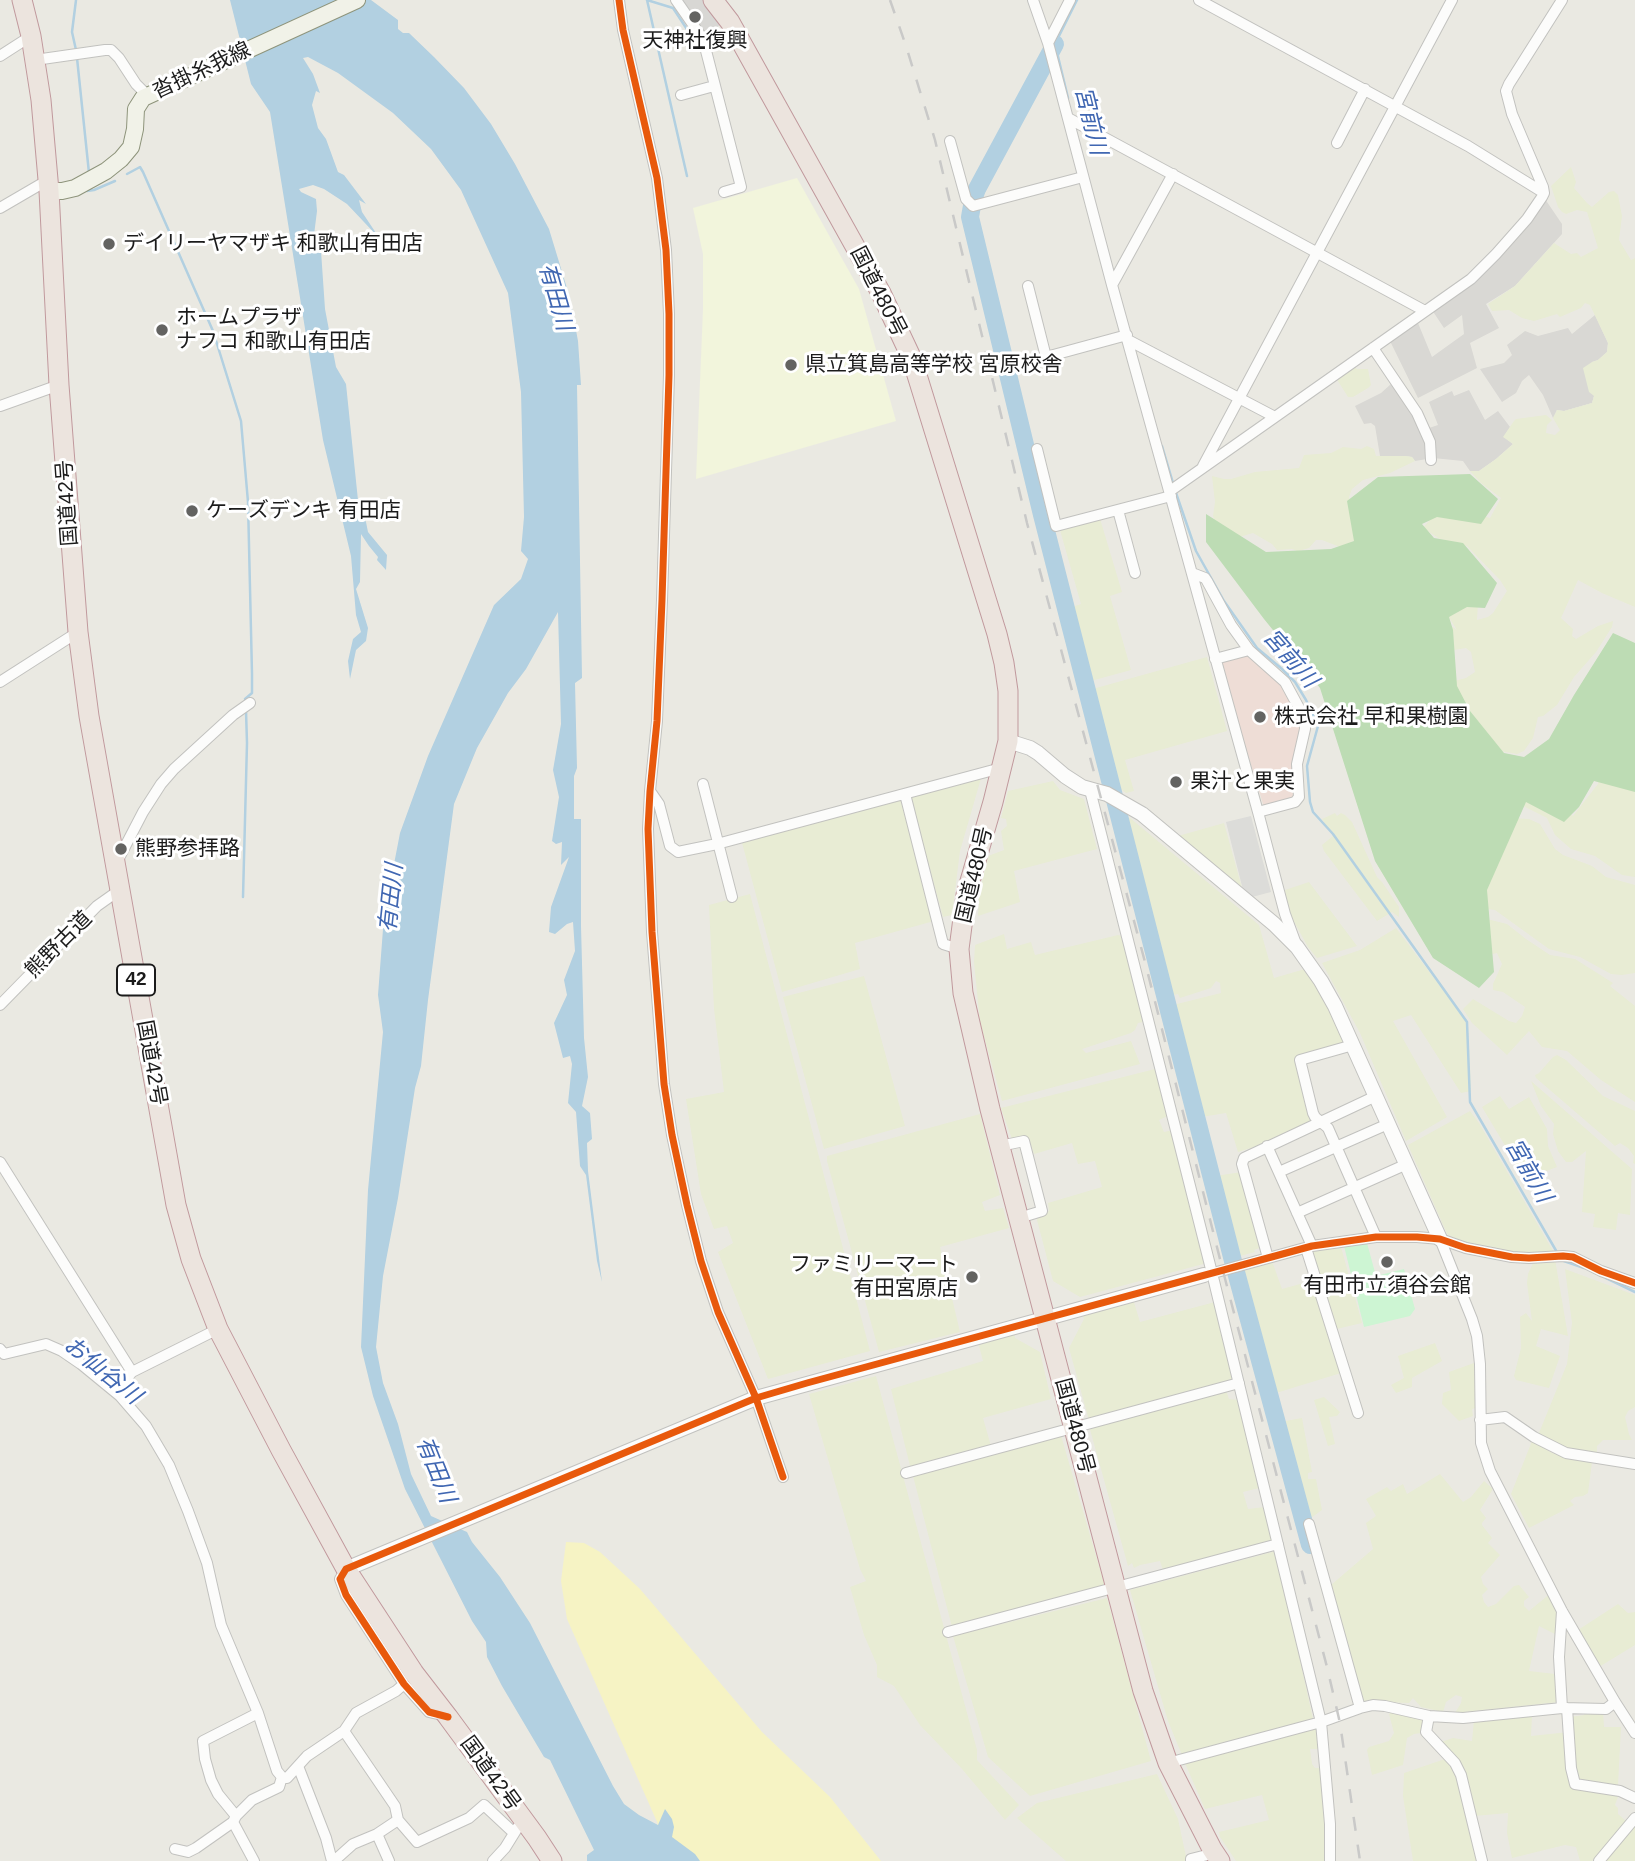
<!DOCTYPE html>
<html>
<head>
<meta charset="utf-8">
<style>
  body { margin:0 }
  canvas { display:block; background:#eae9e2 }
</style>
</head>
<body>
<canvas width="1635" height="1861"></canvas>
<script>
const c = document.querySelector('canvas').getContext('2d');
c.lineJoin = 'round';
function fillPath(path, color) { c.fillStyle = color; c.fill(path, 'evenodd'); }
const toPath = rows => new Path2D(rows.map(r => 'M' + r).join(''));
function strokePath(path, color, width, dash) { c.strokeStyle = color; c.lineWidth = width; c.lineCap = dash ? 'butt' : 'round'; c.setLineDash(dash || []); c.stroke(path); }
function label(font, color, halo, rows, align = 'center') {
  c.font = font + ' Helvetica,"Noto Sans JP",sans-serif'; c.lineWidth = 6; c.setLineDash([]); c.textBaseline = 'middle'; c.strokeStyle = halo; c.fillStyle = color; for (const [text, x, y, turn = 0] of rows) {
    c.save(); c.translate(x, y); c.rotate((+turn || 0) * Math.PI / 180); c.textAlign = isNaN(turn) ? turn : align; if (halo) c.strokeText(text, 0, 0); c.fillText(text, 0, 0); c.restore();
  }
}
const residential = toPath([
  [1545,199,1562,224,1562,234,1515,286,1486,304,1499,328,1470,343,1477,368,1418,398,1390,341,1418,323,1432,357,1464,334,1462,315,1444,328,1432,310],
  [1595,315,1608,343,1607,352,1598,360,1592,362,1594,396,1592,403,1564,411,1557,410,1553,418,1543,395,1529,375,1522,381,1516,393,1502,402,1480,369,1504,363,1512,355,1507,345,1525,331,1538,336,1568,328,1572,334],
  [1391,384,1408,408,1420,431,1438,425,1429,402,1452,391,1454,396,1469,390,1485,420,1498,411,1510,427,1504,437,1513,444,1496,459,1479,471,1470,471,1463,461,1433,458,1415,461,1412,457,1406,456,1380,456,1375,426,1371,423,1364,424,1355,406,1381,393]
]);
const commercial = toPath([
  [1248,653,1278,676,1302,718,1298,796,1264,807,1219,661]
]);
const education = toPath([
  [797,178,859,289,896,421,696,479,703,309,703,254,693,208]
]);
const religious = toPath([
  [680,0,707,0,724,21,706,37]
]);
const farmland = toPath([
  [1571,167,1576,182,1574,188,1587,203,1592,207,1609,192,1614,191,1618,195,1622,216,1619,240,1631,260,1635,258,1635,607,1602,593,1578,580,1561,618,1573,629,1572,636,1576,639,1598,626,1613,621,1612,627,1596,652,1574,677,1557,705,1543,716,1538,717,1533,738,1524,751,1517,754,1500,751,1482,737,1450,682,1466,678,1475,672,1471,652,1466,648,1454,650,1407,594,1457,630,1443,608,1478,603,1477,620,1488,617,1493,613,1507,591,1500,580,1467,546,1440,539,1423,528,1434,515,1429,501,1490,518,1501,498,1481,483,1470,471,1479,471,1496,459,1513,444,1503,437,1514,421,1516,419,1546,415,1552,420,1547,425,1546,433,1555,435,1560,430,1553,418,1557,410,1564,411,1592,403,1594,396,1589,392,1583,368,1592,362,1598,360,1607,352,1608,343,1590,305,1585,303,1581,308,1560,317,1557,314,1534,321,1522,318,1509,310,1492,311,1488,304,1515,286,1554,243,1571,254,1577,253,1581,257,1598,248,1587,212,1577,210,1566,214,1562,212,1558,207,1551,186],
  [1353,366,1357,369,1368,369,1371,385,1368,388,1353,397,1348,397,1336,378],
  [1367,446,1374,449,1376,456,1406,456,1412,457,1415,461,1390,473,1363,480,1352,489,1349,497,1353,522,1358,536,1354,541,1340,547,1322,540,1316,540,1309,548,1298,551,1292,549,1277,550,1272,544,1253,533,1236,538,1216,525,1213,516,1215,502,1212,476,1224,479,1231,479,1255,472,1299,468,1304,455,1331,453,1343,447,1361,449],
  [1098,512,1122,592,1110,596,1131,670,1087,682,1066,609,1081,604,1058,523],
  [1207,657,1227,731,1125,760,1134,791,1126,793,1122,790,1115,789,1089,690],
  [1635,762,1635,877,1622,875,1595,856,1571,849,1555,835,1547,818,1515,802,1519,788,1564,809,1573,816,1598,784,1600,767],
  [982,775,960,851,952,915,943,917,910,796],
  [1053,781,1060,790,1084,799,1097,849,1014,871,1020,902,978,916,979,896,988,856,1004,850,1001,831,1007,826,1006,819,1001,818,1008,791],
  [900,798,934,921,855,943,860,969,782,992,741,839],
  [1335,813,1337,816,1341,813,1345,815,1352,822,1377,877,1382,882,1399,907,1399,917,1392,912,1377,921,1324,851,1322,845,1333,836,1322,819],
  [1123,816,1130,818,1259,925,1274,978,1305,969,1332,1011,1347,1041,1296,1058,1310,1121,1257,1146,1238,1152,1226,1113,1201,1117,1169,1006,1221,993,1220,983,1216,981,1211,988,1180,998,1178,994,1168,996],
  [1511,818,1529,819,1540,824,1555,849,1563,855,1592,866,1606,877,1635,885,1635,973,1622,975,1611,974,1580,957,1549,949,1495,910,1487,909,1486,868],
  [1224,823,1242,888,1178,836],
  [1309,882,1357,946,1317,958,1308,947,1287,909,1285,890],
  [750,894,870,1351,768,1379,718,1252,733,1243,727,1226,714,1229,701,1194,686,1099,724,1092,714,1009,709,905],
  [1491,920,1507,924,1526,939,1550,955,1575,959,1613,983,1610,986,1635,1006,1635,1102,1601,1080,1567,1051,1542,1047,1529,1031,1507,1055,1472,1023,1463,1009,1473,999,1509,1021,1516,1023,1522,1016,1525,1007,1503,992,1493,990,1493,984,1502,964,1497,953,1493,954,1489,949,1483,921],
  [1396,928,1468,1023,1471,1091,1461,1093,1411,1015,1393,1021,1447,1117,1406,1141,1360,1033,1322,963,1360,950],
  [1004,934,1007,949,1031,942,1035,955,1118,935,1121,936,1143,1022,1138,1023,1135,1030,1131,1033,1082,1049,1086,1053,1131,1041,1140,1064,1002,1101,980,1022,974,962,975,945],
  [864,976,905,1126,824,1149,783,997],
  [1557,1055,1566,1060,1603,1096,1635,1111,1635,1164,1633,1163,1634,1156,1628,1148,1620,1143,1615,1146,1536,1078,1535,1075,1539,1073,1553,1057],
  [1155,1069,1170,1115,1159,1120,1164,1132,1173,1130,1207,1263,1080,1297,1053,1281,1036,1216,1049,1211,1048,1203,1102,1187,1095,1161,1078,1164,1072,1143,1034,1154,1028,1137,1012,1139,1001,1108],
  [1531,1081,1632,1169,1630,1215,1618,1213,1616,1230,1593,1227,1595,1214,1582,1212,1586,1151,1572,1162,1566,1162,1558,1151,1553,1134,1554,1124,1541,1106],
  [1500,1096,1509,1109,1529,1097,1547,1129,1548,1146,1557,1167,1525,1179,1482,1107],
  [1470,1111,1479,1123,1553,1251,1531,1255,1455,1240,1447,1234,1408,1145],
  [980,1114,1000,1195,982,1202,985,1211,1003,1208,1009,1228,940,1247,960,1332,879,1352,827,1161,827,1156],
  [1242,1172,1262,1247,1254,1250,1255,1252,1236,1257,1215,1176],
  [1341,1247,1362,1323,1328,1331,1341,1373,1273,1394,1238,1270,1272,1261,1282,1289,1318,1279,1309,1251],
  [1555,1259,1568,1336,1541,1329,1536,1346,1560,1356,1549,1388,1516,1380,1514,1376,1521,1348,1520,1317,1526,1313,1532,1321,1527,1283,1528,1274,1533,1263],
  [1565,1269,1635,1295,1635,1407,1628,1411,1625,1417,1629,1434,1632,1440,1603,1440,1597,1446,1597,1453,1565,1449,1539,1433,1567,1364,1572,1323],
  [1133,1299,1140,1322,1215,1302,1235,1379,1089,1420,1069,1348,1084,1319,1083,1316],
  [1014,1332,1015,1338,1040,1352,1051,1399,983,1418,991,1446,911,1470,891,1389,983,1361,978,1342],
  [1435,1343,1442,1361,1412,1378,1412,1387,1396,1393,1391,1385,1404,1378,1398,1356],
  [1474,1363,1476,1408,1472,1409,1473,1416,1459,1421,1442,1404,1443,1393,1451,1390,1449,1372],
  [876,1376,977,1750,977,1760,1019,1805,1005,1820,962,1769,920,1725,894,1686,877,1677,877,1665,864,1635,850,1587,866,1581,860,1569,809,1394],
  [1225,1387,1229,1399,1238,1400,1259,1488,1243,1492,1248,1509,1265,1507,1275,1540,1163,1570,1160,1561,1140,1565,1134,1568,1132,1563,1128,1566,1089,1426],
  [1324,1397,1340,1412,1337,1416,1329,1417,1335,1444,1328,1446,1314,1400],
  [1302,1418,1312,1472,1308,1473,1308,1479,1316,1479,1322,1510,1308,1520,1280,1422],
  [1060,1432,1105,1587,952,1627,912,1472],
  [1532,1441,1552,1453,1592,1461,1592,1462,1588,1493,1583,1496,1575,1497,1570,1501,1574,1505,1529,1528,1511,1494],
  [1440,1474,1463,1502,1471,1497,1484,1481,1493,1489,1480,1510,1486,1518,1482,1523,1482,1525,1492,1538,1488,1543,1500,1555,1481,1577,1483,1584,1488,1589,1482,1595,1484,1602,1488,1607,1496,1604,1514,1586,1519,1585,1529,1597,1524,1601,1524,1606,1529,1611,1551,1593,1558,1604,1557,1635,1539,1626,1529,1671,1555,1674,1559,1702,1455,1713,1461,1703,1462,1697,1456,1695,1446,1702,1443,1712,1421,1707,1413,1698,1409,1703,1360,1701,1331,1585,1373,1549,1366,1523,1376,1516,1366,1499,1387,1487,1391,1491,1403,1484,1407,1494],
  [1276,1551,1313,1719,1182,1755,1168,1721,1130,1590],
  [1107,1598,1151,1761,1030,1796,988,1757,953,1636],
  [1618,1604,1628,1613,1635,1612,1635,1645,1599,1667,1578,1630],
  [1394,1711,1426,1717,1421,1733,1414,1734,1407,1738,1403,1765,1372,1775,1367,1750,1369,1747,1389,1741,1394,1733,1389,1714],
  [1585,1711,1603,1711,1604,1727,1621,1727,1618,1785,1620,1791,1615,1805,1618,1808,1618,1814,1626,1821,1592,1861,1580,1861,1576,1847,1565,1845,1512,1858,1507,1833,1508,1813,1474,1816,1441,1742,1453,1738,1472,1741,1474,1720,1532,1714,1531,1736,1569,1732,1570,1717,1584,1715],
  [1309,1729,1316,1729,1318,1749,1310,1749,1312,1764,1315,1768,1324,1768,1330,1861,1236,1861,1220,1837,1219,1832,1269,1820,1262,1795,1205,1809,1184,1761],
  [1445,1759,1457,1771,1479,1861,1413,1861,1403,1796,1404,1773],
  [1157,1774,1178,1819,1187,1861,1066,1861,1017,1818,1037,1803],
  [1635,1821,1635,1861,1603,1861]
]);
const forest = toPath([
  [1470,474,1498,499,1481,524,1437,517,1422,524,1434,538,1463,543,1497,583,1485,608,1467,607,1449,617,1453,630,1457,686,1470,711,1504,753,1524,757,1549,739,1574,695,1613,633,1635,643,1635,792,1594,781,1579,807,1564,822,1526,802,1487,890,1494,972,1479,988,1433,958,1375,861,1320,688,1264,619,1206,542,1206,514,1266,552,1331,549,1354,541,1347,501,1378,477]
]);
const sand = toPath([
  [566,1542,584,1543,600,1552,640,1589,762,1732,830,1797,881,1861,651,1861,644,1835,658,1824,567,1619,561,1581]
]);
const park = toPath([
  [1367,1243,1376,1276,1404,1269,1415,1309,1410,1316,1364,1327,1344,1246]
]);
const parking = toPath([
  [1251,816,1271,892,1252,897,1243,890,1226,822]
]);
const water = toPath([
  [230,0,371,0,398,20,398,29,403,33,409,33,434,57,464,88,491,124,515,164,549,229,570,298,578,341,581,385,577,385,582,678,575,683,577,768,574,776,574,819,581,819,581,926,584,1038,588,1077,582,1106,590,1113,592,1139,587,1143,588,1171,602,1282,597,1261,586,1175,580,1166,576,1112,568,1103,572,1064,570,1056,563,1058,554,1023,567,995,564,980,575,951,573,922,567,924,555,934,549,932,551,907,569,857,561,865,562,842,556,844,552,841,559,797,553,770,561,724,558,612,526,669,508,693,477,748,454,804,428,1000,421,1066,415,1088,398,1198,383,1276,376,1347,383,1383,398,1424,411,1474,431,1516,467,1532,472,1542,500,1577,530,1623,613,1786,624,1804,639,1815,658,1825,665,1809,672,1819,674,1827,672,1837,695,1854,700,1861,587,1861,587,1855,594,1850,550,1760,544,1757,502,1686,487,1657,486,1642,472,1621,405,1489,373,1396,361,1347,368,1190,383,1032,378,995,384,916,400,833,428,756,494,605,521,579,528,559,521,551,524,517,521,392,508,293,461,190,431,149,393,113,338,73,308,57,303,58,313,74,320,93,316,91,312,105,318,128,326,139,338,172,344,175,366,204,359,200,362,212,380,239,347,204,324,189,313,185,299,189,301,192,316,199,317,211,314,235,321,251,325,309,336,367,346,384,359,510,366,522,368,532,387,555,386,570,377,560,378,557,369,546,361,534,360,582,356,589,368,628,366,641,356,650,350,679,348,661,353,639,361,632,356,615,351,556,323,440,270,112,251,84]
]);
const stream = toPath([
  [76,0,72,32,76,50],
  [647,0,687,176],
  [647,0,673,8,700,49],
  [77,58,89,173],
  [1068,98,1055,44,1077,0],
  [127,174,140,167,143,172,213,331,241,421,248,502,252,674,252,693,245,699,246,701],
  [87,188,87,191,94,190,115,181],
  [1162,446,1173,483],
  [1176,493,1196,551,1224,601,1257,648,1282,669,1295,682,1306,700,1318,726,1307,766,1310,802,1313,812,1333,834,1467,1022,1470,1102,1558,1254],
  [243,897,247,743,246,711],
  [1561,1260,1584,1268],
  [1606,1278,1635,1292]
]);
const river = toPath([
  [1055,44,977,189,973,200,970,217,1042,515,1233,1261,1310,1545]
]);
const minor = toPath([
  [619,0,623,30,657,178,666,250,669,314,669,375,662,600,657,721,650,791,648,829,652,932,664,1084,672,1135,687,1205,701,1261,718,1312,756,1398,783,1477],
  [676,0,703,39,741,187,724,192],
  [1033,0,1048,43,1112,285,1258,812,1285,914,1296,944],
  [1199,0,1468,146,1544,193],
  [1048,43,1070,0],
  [0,56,31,36],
  [35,60,105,50,111,50,119,58,136,84,148,96],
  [681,95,714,86],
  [1068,118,1425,311],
  [950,141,966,199,973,206,1083,177],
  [1337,143,1365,89],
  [0,208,48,180],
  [1112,285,1173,174],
  [1028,286,1046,357,1127,335],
  [1128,340,1275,417],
  [1373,348,1417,413,1430,442,1431,460],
  [0,406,59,385],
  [1037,449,1056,526,1171,496],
  [1203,466,1452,0],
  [1170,491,1471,279,1496,254,1527,219,1542,197,1544,193,1543,187,1512,114,1506,91,1509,84,1562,0],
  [1118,510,1135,573],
  [1192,573,1205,578,1207,581,1231,625,1249,650,1285,682,1305,719,1305,729,1297,764,1299,797,1295,802,1258,812],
  [1215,659,1249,650],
  [0,682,78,632],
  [703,784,732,897],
  [1090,790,1212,1273,1321,1722,1330,1824,1330,1861],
  [650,791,659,804,670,846,678,852,717,844,1001,768],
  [905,794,943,944,959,949],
  [117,862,143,812,161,784,174,769,233,715,250,703],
  [0,1005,97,906,121,889],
  [1353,1045,1300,1060,1313,1113,1315,1117,1328,1128,1376,1237],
  [1000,1146,1024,1141,1042,1211,1019,1218],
  [1267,1146,1312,1246],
  [0,1162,132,1372],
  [1279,1172,1388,1124],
  [1297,1213,1407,1164],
  [1440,1239,1472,1319,1477,1336,1480,1364,1481,1443,1490,1471,1562,1611,1615,1702,1635,1733],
  [1306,1248,1358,1413],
  [1268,1258,1242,1164,1244,1158,1376,1096],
  [1206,1275,1312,1246,1376,1237,1417,1237,1440,1239,1466,1248,1512,1257,1529,1258,1563,1256,1573,1257,1601,1271,1635,1283],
  [0,1349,4,1354,46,1344,62,1351,81,1364,120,1396,146,1426,169,1465,188,1511,207,1563,221,1625,258,1713,277,1771,282,1777],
  [120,1396,122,1384,132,1372,218,1329],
  [1480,1420,1505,1417,1534,1437,1566,1453,1635,1464],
  [906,1473,1239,1383],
  [1309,1524,1360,1708],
  [346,1569,340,1579,346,1595,404,1684,429,1712,446,1716],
  [1562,1611,1559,1657,1562,1708],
  [948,1632,1278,1544],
  [404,1684,396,1691,356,1713,344,1731,395,1806,398,1820,417,1842,469,1818,484,1805,514,1833],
  [1567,1708,1571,1768,1575,1784,1620,1791,1635,1798],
  [258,1713,203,1741,205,1759,211,1780,218,1794,236,1816,252,1800,279,1787,282,1777,287,1778,307,1756,344,1731],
  [1429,1716,1426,1732,1455,1763,1461,1775,1482,1861],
  [1168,1763,1321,1722,1360,1708,1373,1705,1385,1706,1429,1716,1463,1718,1562,1708,1606,1709,1615,1702],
  [298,1766,326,1838,332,1861],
  [236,1816,233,1822,254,1861],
  [377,1834,389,1861],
  [175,1849,188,1852,196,1848,233,1822],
  [334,1861,353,1844,377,1834,398,1820],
  [493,1861,505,1848,518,1827],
  [1191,1861,1191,1859,1207,1855,1212,1849],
  [1599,1861,1635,1818]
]);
const tertiary = toPath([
  [1008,741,1030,748,1038,753,1065,776,1082,787,1107,794,1142,814,1274,924,1297,947,1321,981,1335,1006,1440,1239],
  [346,1569,756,1398,1204,1275]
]);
const secondary = toPath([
  [49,191,62,191,75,188,106,171,121,159,131,147,135,129,136,109,143,98,357,0]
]);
const trunk = toPath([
  [22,0,31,36,41,100,49,191,59,385,78,632,89,716,176,1205,191,1259,218,1329,281,1450,346,1569,414,1673,448,1717,537,1838,552,1861],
  [713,0,730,22,881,293,912,359,997,634,1004,663,1008,691,1008,741,993,802,966,895,959,949,963,993,990,1109,1143,1691,1168,1763,1212,1849,1220,1861]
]);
const rail = toPath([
  [890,0,906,46,935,140,1027,523,1145,962,1223,1271,1327,1667,1340,1723,1360,1861]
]);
const cycleway = toPath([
  [619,0,623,30,657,178,666,250,669,314,669,375,662,600,657,721,650,791,648,829,652,932,664,1084,672,1135,687,1205,701,1261,718,1312,756,1398,783,1477],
  [448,1717,429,1712,404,1684,346,1595,340,1579,346,1569,756,1398,807,1383,1312,1246,1376,1237,1417,1237,1440,1239,1466,1248,1512,1257,1529,1258,1563,1256,1573,1257,1601,1271,1635,1283]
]);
const markers = [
  [695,17,7,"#636361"],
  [109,244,7,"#636361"],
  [162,330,7,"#636361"],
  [791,365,7,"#636361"],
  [192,511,7,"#636361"],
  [1260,717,7,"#636361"],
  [1176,782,7,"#636361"],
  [121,849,7,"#636361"],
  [1387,1262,7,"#636361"],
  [972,1277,7,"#636361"]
];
const shields = [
  [136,980,38]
];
const shieldNames = [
  ["42",136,980]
];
const poiNames = [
  ["天神社復興",695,41,"center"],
  ["デイリーヤマザキ 和歌山有田店",123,244],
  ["ホームプラザ",176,318],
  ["ナフコ 和歌山有田店",176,342],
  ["県立箕島高等学校 宮原校舎",805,365],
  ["ケーズデンキ 有田店",206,511],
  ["株式会社 早和果樹園",1274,717],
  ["果汁と果実",1190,782],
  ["熊野参拝路",135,849],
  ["ファミリーマート",958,1265,"right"],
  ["有田宮原店",958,1289,"right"],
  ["有田市立須谷会館",1387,1286,"center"]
];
const streetNames = [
  ["沓掛糸我線",202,71,-25],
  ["国道480号",878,292,63],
  ["国道42号",68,503,-94],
  ["国道480号",975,875,-77],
  ["熊野古道",59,945,-45],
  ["国道42号",151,1063,80],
  ["国道480号",1074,1426,75],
  ["国道42号",490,1774,54]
];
const waterNames = [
  ["宮前川",1090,121,76],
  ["有田川",555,297,74],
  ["宮前川",1290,659,49],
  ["有田川",392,898,-84],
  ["宮前川",1528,1171,60],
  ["お仙谷川",102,1371,39],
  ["有田川",435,1470,68]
];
fillPath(residential, '#d9d8d4');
fillPath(commercial, '#eeddd6');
fillPath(education, '#f2f5dc');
fillPath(religious, '#d8d7d4');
fillPath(farmland, '#e8ecd4');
fillPath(forest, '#bddcb4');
fillPath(sand, '#f6f3c4');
fillPath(park, '#cdf5d3');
fillPath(parking, '#dcdcd9');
fillPath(water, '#b2d0e1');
strokePath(stream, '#b2d0e1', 2.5);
strokePath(river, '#b2d0e1', 18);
strokePath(minor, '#c2c2bf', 12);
strokePath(tertiary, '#c2c2bf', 16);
strokePath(secondary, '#8e947b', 18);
strokePath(trunk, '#c1999d', 21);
strokePath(minor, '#fcfcfb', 10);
strokePath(tertiary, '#fcfcfb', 14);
strokePath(secondary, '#f1f2e8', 16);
strokePath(trunk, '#ece4de', 19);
strokePath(rail, '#c9c9c8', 2.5, [14, 14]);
strokePath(cycleway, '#e8590c', 7);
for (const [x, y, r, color] of markers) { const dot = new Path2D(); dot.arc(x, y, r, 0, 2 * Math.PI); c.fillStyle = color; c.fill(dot); strokePath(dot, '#fff', 2.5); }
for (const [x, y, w] of shields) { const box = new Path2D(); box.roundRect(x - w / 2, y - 15.5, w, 31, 5); c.fillStyle = '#fff'; c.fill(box); strokePath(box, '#1b1b1b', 2); }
label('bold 19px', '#1b1b1b', null, shieldNames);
label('21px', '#1b1b1b', '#fff', poiNames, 'left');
label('21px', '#1b1b1b', '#fff', streetNames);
label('italic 23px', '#4067b2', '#fff', waterNames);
</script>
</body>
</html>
